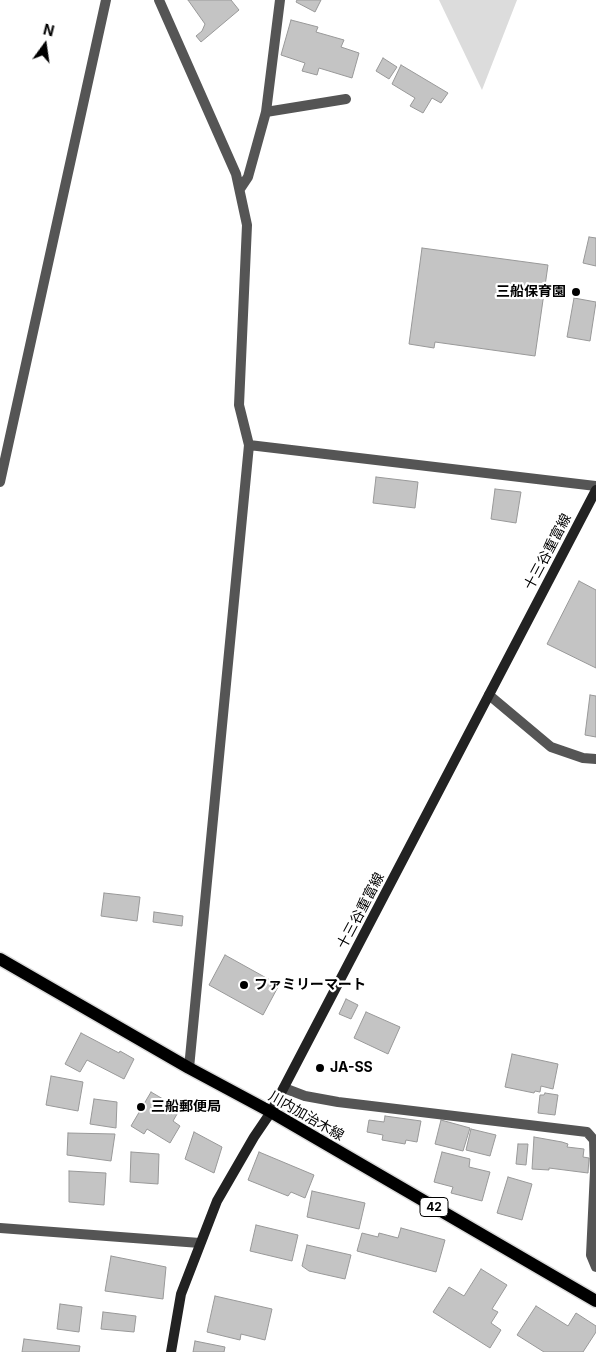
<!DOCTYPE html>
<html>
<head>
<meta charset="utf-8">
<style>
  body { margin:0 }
  #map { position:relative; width:596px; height:1352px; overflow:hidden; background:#fff; font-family:Inter,sans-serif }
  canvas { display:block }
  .north { position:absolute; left:20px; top:20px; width:50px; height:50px; -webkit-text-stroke:4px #fff; paint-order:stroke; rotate:14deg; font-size:14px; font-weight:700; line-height:20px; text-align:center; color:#000 }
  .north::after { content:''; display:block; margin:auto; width:18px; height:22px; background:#000; clip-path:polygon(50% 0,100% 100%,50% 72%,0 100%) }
</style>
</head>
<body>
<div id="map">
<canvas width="596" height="1352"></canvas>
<div class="north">N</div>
</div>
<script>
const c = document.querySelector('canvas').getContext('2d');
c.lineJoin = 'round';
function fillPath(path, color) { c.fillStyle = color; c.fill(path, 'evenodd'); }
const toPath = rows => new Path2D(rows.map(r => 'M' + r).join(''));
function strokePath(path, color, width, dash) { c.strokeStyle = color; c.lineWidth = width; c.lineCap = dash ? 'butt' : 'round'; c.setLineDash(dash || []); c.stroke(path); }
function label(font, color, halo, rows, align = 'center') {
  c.font = font + ' Inter,"Noto Sans JP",sans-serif'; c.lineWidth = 4.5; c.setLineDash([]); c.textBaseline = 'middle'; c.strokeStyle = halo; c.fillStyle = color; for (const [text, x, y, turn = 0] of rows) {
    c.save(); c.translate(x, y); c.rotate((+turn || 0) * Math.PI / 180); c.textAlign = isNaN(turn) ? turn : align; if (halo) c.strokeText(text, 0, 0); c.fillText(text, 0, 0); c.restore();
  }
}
const green = toPath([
  [439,0,517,0,482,90]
]);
const building = toPath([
  [188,0,231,0,239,10,201,42,196,36,202,31,205,24,188,0],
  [297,0,321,0,315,12,296,2,297,0],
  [291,20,318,27,316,32,344,40,341,47,359,53,352,78,319,68,317,75,302,71,305,63,281,55,291,20],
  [383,58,397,67,389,79,376,71,383,58],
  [401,65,448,93,441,103,432,98,423,113,410,106,415,98,392,84,401,65],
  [589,237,596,238,596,266,583,263,589,237],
  [422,248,548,265,535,356,435,342,434,348,409,344,422,248],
  [574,298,596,302,590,341,567,337,574,298],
  [376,477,418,482,415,508,373,503,376,477],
  [495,489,521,492,516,523,491,519,495,489],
  [579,581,596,590,596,668,547,644,579,581],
  [590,695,596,696,596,737,585,735,590,695],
  [104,893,140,897,137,921,101,916,104,893],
  [154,912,183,916,182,926,153,922,154,912],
  [225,955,279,985,263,1015,209,985,225,955],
  [346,999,358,1005,351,1019,339,1014,346,999],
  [366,1012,400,1027,388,1054,354,1038,366,1012],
  [81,1033,119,1053,120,1051,134,1059,124,1079,87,1060,80,1072,65,1064,81,1033],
  [512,1054,558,1064,553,1089,541,1086,540,1092,535,1091,534,1093,505,1087,512,1054],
  [51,1076,83,1082,78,1111,46,1105,51,1076],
  [151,1092,180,1109,173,1121,180,1126,170,1143,147,1129,144,1134,131,1126,151,1092],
  [545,1093,558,1095,555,1115,538,1113,540,1095,544,1095,545,1093],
  [94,1099,117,1102,116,1128,90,1124,94,1099],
  [385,1116,421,1121,417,1142,406,1140,405,1144,382,1140,383,1135,367,1132,369,1120,384,1122,385,1116],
  [441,1120,470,1128,463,1151,435,1144,441,1120],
  [471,1129,496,1135,490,1156,466,1150,471,1129],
  [194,1132,222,1147,214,1173,185,1159,194,1132],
  [68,1133,115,1134,111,1161,67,1155,68,1133],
  [534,1137,562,1142,568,1144,567,1147,584,1149,583,1157,589,1158,588,1173,549,1168,549,1170,532,1169,534,1137],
  [518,1144,528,1144,526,1165,516,1164,518,1144],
  [131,1152,159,1154,158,1184,130,1182,131,1152],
  [259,1152,314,1175,305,1198,291,1192,288,1196,248,1180,259,1152],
  [442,1152,470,1159,469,1167,490,1172,482,1201,451,1193,453,1187,434,1182,442,1152],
  [69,1171,106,1173,104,1205,69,1202,69,1171],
  [508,1177,532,1184,522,1220,497,1213,508,1177],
  [312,1191,365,1203,359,1229,307,1217,312,1191],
  [256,1225,298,1235,292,1261,250,1251,256,1225],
  [401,1228,445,1240,436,1272,357,1251,362,1233,378,1237,379,1233,398,1238,401,1228],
  [307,1245,351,1255,345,1279,309,1271,302,1266,307,1245],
  [111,1256,166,1267,163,1299,105,1291,111,1256],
  [481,1269,507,1285,492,1309,498,1312,491,1323,501,1330,490,1348,433,1312,449,1287,464,1296,481,1269],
  [215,1296,272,1309,265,1340,241,1334,240,1340,207,1332,215,1296],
  [60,1304,82,1307,79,1332,57,1329,60,1304],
  [536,1306,568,1326,576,1313,596,1326,596,1332,583,1352,544,1352,517,1335,536,1306],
  [103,1312,136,1316,134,1332,101,1329,103,1312],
  [24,1339,80,1346,79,1352,22,1352,24,1339],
  [195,1341,225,1347,224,1352,193,1352,195,1341]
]);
const street = toPath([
  [159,0,236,174,247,225,239,405,249,445,189,1068],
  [266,112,346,99],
  [240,189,248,177,266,112,280,0],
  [249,445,596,486],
  [0,482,106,0],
  [489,695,551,747,583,758,596,759],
  [284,1088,305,1096,338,1102,587,1132,594,1140,595,1171,591,1255,596,1267],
  [0,1228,200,1243]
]);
const secondary = toPath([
  [171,1352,181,1294,217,1201,254,1137,271,1112,596,490]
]);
const primary = toPath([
  [0,959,189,1068,271,1112,596,1301]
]);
const markers = [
  [576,292,5,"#000"],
  [244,985,5,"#000"],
  [320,1068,5,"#000"],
  [141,1107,5,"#000"]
];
const shields = [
  [434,1207,28]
];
const shieldNames = [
  ["42",434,1207]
];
const poiNames = [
  ["三船保育園",566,292,"right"],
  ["ファミリーマート",254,985],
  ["JA-SS",330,1068],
  ["三船郵便局",151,1107]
];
const streetNames = [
  ["十三谷重富線",548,552,-62],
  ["十三谷重富線",361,911,-62],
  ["川内加治木線",306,1116,30]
];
fillPath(green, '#dcdcdc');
fillPath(building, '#c4c4c4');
strokePath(building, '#999', 1);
strokePath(primary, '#dbdbdb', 15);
strokePath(street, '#555', 10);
strokePath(secondary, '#222', 10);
strokePath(primary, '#000', 12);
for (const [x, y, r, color] of markers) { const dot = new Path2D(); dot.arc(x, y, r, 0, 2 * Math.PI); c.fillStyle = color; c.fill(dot); strokePath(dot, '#fff', 2); }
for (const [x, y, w] of shields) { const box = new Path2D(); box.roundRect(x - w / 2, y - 9.5, w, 19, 4); c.fillStyle = '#fff'; c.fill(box); strokePath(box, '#000', 1); }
label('bold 12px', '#000', null, shieldNames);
label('bold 14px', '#000', '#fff', poiNames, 'left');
label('14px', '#000', '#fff', streetNames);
</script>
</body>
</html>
